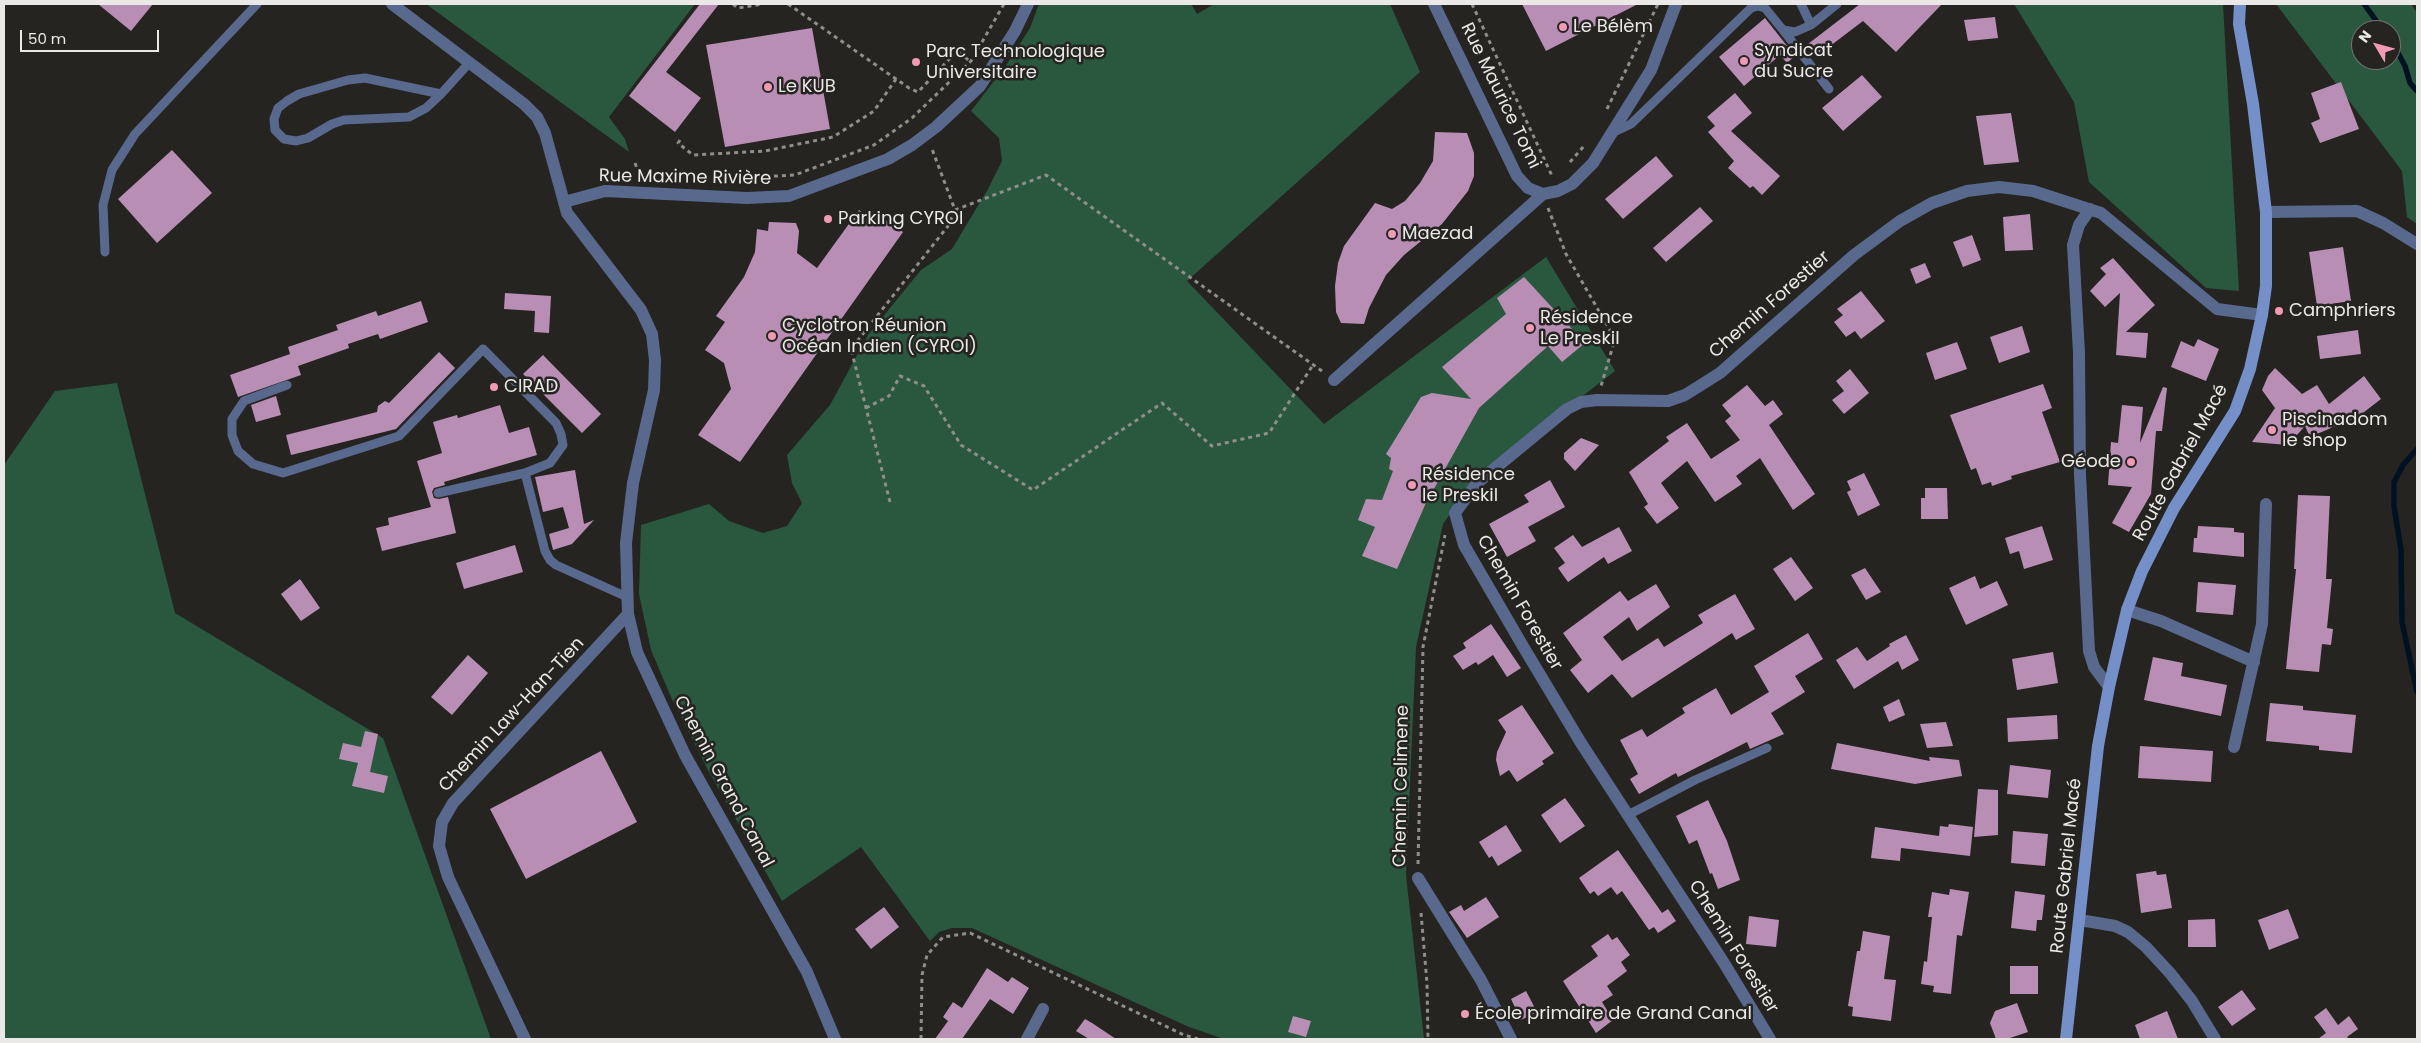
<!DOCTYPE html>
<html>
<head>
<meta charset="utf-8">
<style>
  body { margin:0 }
  #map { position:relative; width:2421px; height:1043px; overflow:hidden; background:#252421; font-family:Poppins,sans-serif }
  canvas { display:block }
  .frame { position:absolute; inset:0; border:5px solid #eae9e7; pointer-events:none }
  .north { position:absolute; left:2351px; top:20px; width:50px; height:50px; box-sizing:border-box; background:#252421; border:1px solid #747370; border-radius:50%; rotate:307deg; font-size:14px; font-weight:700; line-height:20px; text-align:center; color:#eae9e7 }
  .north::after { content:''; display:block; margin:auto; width:18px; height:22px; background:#f09ab6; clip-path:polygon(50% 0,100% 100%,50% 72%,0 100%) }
  .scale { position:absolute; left:20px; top:30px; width:139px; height:22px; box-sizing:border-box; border:2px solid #eae9e7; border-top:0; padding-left:6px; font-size:15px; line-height:18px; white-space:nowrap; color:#eae9e7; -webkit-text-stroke:4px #252421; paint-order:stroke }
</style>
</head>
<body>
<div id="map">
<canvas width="2421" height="1043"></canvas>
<div class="frame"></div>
<div class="north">N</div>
<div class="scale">50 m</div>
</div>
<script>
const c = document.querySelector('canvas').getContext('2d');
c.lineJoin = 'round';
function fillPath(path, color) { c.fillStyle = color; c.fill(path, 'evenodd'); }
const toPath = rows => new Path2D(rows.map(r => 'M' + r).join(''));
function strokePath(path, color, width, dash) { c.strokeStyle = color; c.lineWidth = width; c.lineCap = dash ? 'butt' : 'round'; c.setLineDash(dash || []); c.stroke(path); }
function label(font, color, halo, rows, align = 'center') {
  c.font = font + ' Poppins,sans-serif'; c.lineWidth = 5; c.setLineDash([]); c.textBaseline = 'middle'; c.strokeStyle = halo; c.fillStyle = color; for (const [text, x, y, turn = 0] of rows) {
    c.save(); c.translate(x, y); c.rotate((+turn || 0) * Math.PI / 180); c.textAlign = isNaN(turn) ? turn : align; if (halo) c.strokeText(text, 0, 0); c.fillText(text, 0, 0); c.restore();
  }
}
const green = toPath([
  [426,4,695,4,609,117,625,139,629,152],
  [1039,4,1191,4,1197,14,1214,4,1390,4,1420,72,1187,281,1324,424,1546,257,1615,371,1473,481,1443,524,1416,647,1406,875,1424,1039,1224,1039,1189,1027,972,928,952,928,939,932,930,941,861,847,782,901,708,770,671,697,651,650,639,594,641,525,709,504,729,521,763,533,787,526,802,503,792,483,787,455,830,405,868,335,921,270,952,249,988,189,1002,161,999,138,971,111,1005,67,1030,28],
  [2014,4,2223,4,2239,291,2206,288,2089,182,2074,102],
  [2276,4,2411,4,2417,13,2417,224,2407,217,2402,171],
  [2361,30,2391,30,2391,60,2361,60],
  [117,383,175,613,383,738,491,1039,4,1039,4,465,55,391]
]);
const stream = toPath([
  [2364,4,2383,30],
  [2391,40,2405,66,2410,83,2417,91],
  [2417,449,2403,465,2394,482,2394,506,2401,550,2402,622,2417,692]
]);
const building = toPath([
  [98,4,153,4,131,31],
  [700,4,719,4,666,72,701,98,675,132,629,96],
  [1522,4,1638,4,1546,51],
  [1860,4,1942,4,1896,52,1863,21,1817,56,1808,44],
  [1995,17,1998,38,1968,41,1964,20],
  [1765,18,1795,56,1787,63,1780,55,1744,86,1719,57],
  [812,28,830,129,725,147,706,45],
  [1862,75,1882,97,1843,131,1822,108],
  [2341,82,2359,129,2320,143,2311,123,2320,119,2311,93],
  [1735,93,1752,113,1731,131,1780,176,1762,195,1753,186,1750,188,1728,168,1734,161,1708,132,1715,126,1707,117],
  [2011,113,2019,162,1984,165,1976,116],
  [1435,132,1467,133,1474,153,1474,176,1468,191,1442,224,1404,255,1386,275,1369,308,1364,324,1341,323,1336,312,1335,286,1338,263,1344,246,1375,203,1392,209,1405,201,1420,183,1433,161],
  [172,150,212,193,157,243,118,199],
  [1656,156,1673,176,1623,219,1605,199],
  [1700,207,1713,221,1666,262,1653,248],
  [859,210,867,216,871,210,903,232,740,462,698,435,731,389,724,363,705,350,725,322,716,316,744,277,755,252,757,229,768,231,769,222,796,223,799,231,797,253,817,268],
  [2030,214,2033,250,2005,251,2003,217],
  [1972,235,1981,260,1963,267,1953,242],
  [2343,247,2351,301,2317,306,2309,252],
  [2113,258,2155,305,2126,332,2148,333,2146,358,2116,355,2120,293,2105,307,2090,291,2106,274,2100,268],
  [1925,263,1931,277,1916,284,1910,269],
  [1524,277,1585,343,1562,362,1548,346,1479,408,1425,505,1397,569,1362,556,1375,527,1358,520,1366,499,1382,500,1393,471,1389,469,1391,458,1386,454,1421,397,1432,393,1471,399,1442,367,1506,314,1497,298],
  [1861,291,1885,321,1861,339,1855,331,1846,337,1834,322,1843,315,1837,309],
  [505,293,551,296,549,333,534,332,535,311,504,309],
  [421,301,428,322,380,339,378,334,348,344,349,348,298,366,301,375,238,397,230,375,290,354,288,347,338,330,336,325,376,311,378,316],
  [2022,326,2030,352,1999,363,1990,337],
  [2358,330,2361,354,2320,359,2317,336],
  [2198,339,2219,349,2206,381,2171,367,2181,341,2194,347],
  [1957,342,1967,369,1935,380,1926,353],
  [439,352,455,368,396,429,291,455,286,435,377,412,378,406,385,401,389,403],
  [543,355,601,414,582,433,523,374],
  [2275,368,2302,394,2317,385,2329,404,2364,376,2381,399,2359,416,2310,437,2305,426,2288,445,2252,442,2275,408,2262,390,2268,376],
  [1850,369,1869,393,1844,414,1832,400,1844,391,1836,381],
  [2043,384,2052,408,2042,412,2060,462,2011,476,2012,479,1992,486,1991,482,1982,485,1976,468,1971,470,1950,415],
  [1747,385,1765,406,1773,400,1783,414,1769,425,1815,494,1793,510,1760,458,1736,476,1742,484,1715,502,1687,461,1661,483,1679,508,1657,524,1644,507,1648,504,1629,472,1669,441,1666,437,1687,423,1711,459,1740,440,1725,421,1731,416,1722,405],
  [2163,387,2167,388,2162,431,2156,431,2151,494,2129,532,2112,523,2132,487,2108,485,2111,442,2118,443,2122,405,2143,407,2140,443],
  [276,396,281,415,256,422,251,405],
  [500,405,509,433,529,427,537,455,444,482,445,485,434,488,432,492,434,498,439,499,448,497,456,533,382,551,376,528,389,525,388,518,431,507,417,461,442,453,433,422,457,415,458,418],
  [1581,438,1599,445,1575,471,1564,459,1564,453],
  [575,470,584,524,594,520,572,544,553,550,549,534,569,528,563,507,543,512,535,477],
  [1864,473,1880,505,1858,516,1847,492,1851,490,1847,481],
  [1550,480,1565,507,1528,527,1536,541,1507,557,1489,524,1529,502,1524,495],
  [1925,488,1947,488,1948,519,1921,519,1921,498,1925,498],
  [2298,495,2330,496,2326,579,2332,579,2327,628,2333,629,2331,645,2322,644,2319,672,2286,669,2296,569,2294,569],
  [2042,526,2053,560,2024,569,2019,551,2010,554,2005,538],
  [2198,526,2234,528,2234,532,2244,533,2244,557,2193,552,2194,538,2197,538],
  [1619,527,1632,551,1608,564,1604,557,1568,582,1558,568,1565,563,1554,548,1573,535,1582,547],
  [515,545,523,572,464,589,456,563],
  [1791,557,1813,588,1795,601,1773,569],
  [1865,568,1881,592,1866,600,1851,575],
  [1975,576,1980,589,1997,581,2008,605,1966,625,1949,588],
  [300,579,320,608,301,621,281,594],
  [2198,582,2236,585,2233,615,2196,612],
  [1656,584,1670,607,1637,631,1629,617,1603,637,1622,661,1658,638,1664,647,1703,623,1698,615,1735,594,1755,629,1736,640,1732,633,1632,698,1612,674,1588,693,1570,670,1582,660,1563,633,1620,591,1628,601],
  [1491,624,1521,668,1507,677,1493,655,1478,665,1476,662,1463,670,1453,656,1466,648,1463,643],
  [1808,633,1823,659,1795,676,1805,692,1771,713,1784,734,1750,749,1747,742,1678,777,1676,773,1639,794,1630,779,1638,774,1620,740,1642,729,1647,737,1685,713,1682,708,1716,688,1731,715,1769,692,1754,666],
  [1906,635,1919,660,1902,670,1898,661,1854,689,1836,660,1857,647,1867,661,1890,646,1889,644],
  [2053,652,2058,683,2017,690,2012,659],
  [468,655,488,673,452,715,431,697],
  [2153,657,2183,663,2181,676,2227,685,2221,716,2144,700],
  [1899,699,1905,715,1889,722,1883,707],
  [2270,703,2303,706,2303,710,2356,715,2352,753,2319,750,2319,746,2266,741],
  [1522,705,1554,753,1542,761,1544,764,1517,782,1509,770,1500,776,1496,760,1497,752,1506,732,1498,720],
  [2057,715,2058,739,2008,742,2007,718],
  [1946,722,1953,746,1927,748,1920,724],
  [365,731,378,734,370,772,388,776,384,793,352,786,358,763,339,759,343,743,361,747],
  [1837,743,1930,761,1929,757,1959,760,1962,776,1915,784,1831,769],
  [2140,746,2213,751,2211,782,2138,778],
  [601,751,637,822,526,879,490,809],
  [2010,765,2051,770,2048,798,2007,794],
  [1978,789,1998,790,1998,835,1974,837],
  [1565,798,1585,826,1560,843,1541,815],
  [1708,800,1727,841,1740,880,1718,889,1712,873,1710,874,1697,840,1689,844,1676,816],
  [1949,824,1973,827,1970,856,1901,848,1900,861,1871,858,1875,827,1939,836,1940,826,1948,827],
  [1506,825,1522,851,1498,866,1492,856,1489,858,1479,842],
  [2013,831,2048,834,2045,866,2011,863],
  [1618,850,1662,913,1668,909,1676,921,1658,933,1654,927,1649,930,1622,891,1617,895,1611,887,1598,896,1594,891,1590,894,1579,878],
  [2156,871,2157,875,2166,874,2172,908,2141,913,2136,874],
  [1950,889,1969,892,1962,936,1957,935,1951,994,1933,992,1934,986,1921,984,1924,961,1927,962,1932,917,1928,917,1932,892,1949,895],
  [2015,891,2045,895,2042,920,2037,920,2036,931,2011,928],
  [1486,897,1499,917,1467,938,1449,912,1461,905,1464,911],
  [884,907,899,927,871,949,855,929],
  [2288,909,2299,938,2269,950,2258,920],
  [1749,916,1779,920,1776,947,1746,944],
  [2215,919,2216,947,2188,947,2188,920],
  [1863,931,1890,936,1884,979,1896,980,1891,1021,1852,1016,1853,1007,1848,1006,1857,951,1860,951],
  [1608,934,1612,940,1617,937,1630,955,1621,962,1627,971,1607,986,1613,995,1602,1002,1613,1020,1596,1033,1563,981,1598,956,1591,946],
  [2010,966,2038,966,2038,994,2010,994],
  [987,968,1008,982,1012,977,1029,988,1013,1014,990,999,962,1039,935,1039,948,1021,943,1017,953,1002,962,1008],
  [2242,990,2256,1009,2232,1026,2218,1007],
  [1526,991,1537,1012,1521,1020,1511,999],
  [2017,1003,2028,1032,2007,1039,1996,1039,1990,1023,1995,1011],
  [2326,1008,2338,1025,2349,1016,2358,1029,2347,1037,2349,1039,2318,1039,2326,1033,2314,1017],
  [2167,1011,2178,1039,2140,1039,2135,1025],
  [1293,1016,1311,1021,1306,1037,1288,1032],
  [1085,1019,1092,1023,1116,1039,1089,1039,1076,1031]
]);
const path = toPath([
  [733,4,738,8,763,4],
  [788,4,909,88,918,92,957,51,971,62],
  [1472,4,1553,178],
  [1607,109,1658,4],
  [680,140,678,143,693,155,765,151,833,137,874,111,896,79],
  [1570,162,1584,146],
  [635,163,639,174,657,176],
  [718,179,795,175,874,145,912,118,971,61,1004,4],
  [1548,208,1566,254,1615,339,1601,386],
  [955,210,1046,175,1322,371],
  [866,408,889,396,900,376,924,386,961,445,1033,490,1162,403,1212,446,1269,433,1313,365],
  [890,502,851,349,948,226,955,210,932,149],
  [1418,864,1423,647,1445,535],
  [1421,913,1427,983,1428,1039],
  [921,1039,922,975,927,955,943,937,970,933,1184,1035,1198,1039]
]);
const service = toPath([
  [1801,4,1811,25],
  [1783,30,1829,89],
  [441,94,365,78,348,80,299,94,287,101,278,108,274,119,275,130,284,139,296,141,308,138,332,124,344,120,409,117,426,108,441,94,469,63],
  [1614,132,1631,124,1751,8,1758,6,1765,8,1783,30,1795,32,1811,25,1837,4],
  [105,252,103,205,112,170,135,134,257,4],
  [287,385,244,401,232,419,232,435,238,451,253,464,283,473,399,436,483,349,556,423,561,434,563,445,550,463,525,473,438,493],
  [525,473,545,551,550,560,556,565,627,597],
  [1628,815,1695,780,1767,748]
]);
const minor = toPath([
  [1434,4,1517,176,1528,188,1543,194],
  [1543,194,1558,191,1572,184,1593,163,1651,70,1676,4],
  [564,202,605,191,747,198,789,196,888,159,912,145,936,127,980,86,1015,31,1028,4],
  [2090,209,2079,225,2073,245,2079,353,2080,475,2089,651,2094,667,2109,687],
  [2266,212,2357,211,2383,223,2417,244],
  [1334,380,1543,194],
  [2127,610,2161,621,2254,662],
  [2234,747,2262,624,2266,504],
  [1418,878,1481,980,1511,1039],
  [2080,920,2115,926,2128,932,2146,947,2170,973,2192,1001,2215,1039],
  [525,1039,448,877,439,846,442,822,453,803,628,614],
  [1027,1039,1043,1009],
  [1770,1039,1724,963,1581,743,1524,648,1464,545,1455,513,1477,483,1567,409,1581,402,1597,400,1668,401,1685,395,1720,373,1854,255,1900,221,1932,203,1967,191,1999,187,2033,191,2101,213,2217,309,2262,315]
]);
const tertiary = toPath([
  [392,4,524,104,537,117,545,133,567,213,641,310,652,334,655,360,654,390,633,483,626,543,628,614,637,652,685,755,807,972,835,1039]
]);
const secondary = toPath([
  [2066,1039,2098,746,2109,687,2127,610,2142,571,2174,508,2235,411,2250,369,2262,315,2266,286,2266,212,2253,104,2239,24,2240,4]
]);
const markers = [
  [1563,27,5,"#f09ab6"],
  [1744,61,5,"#f09ab6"],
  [916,62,5,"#f09ab6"],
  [768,87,5,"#f09ab6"],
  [828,219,5,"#f09ab6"],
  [1392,234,5,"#f09ab6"],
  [2279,311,5,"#f09ab6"],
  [1530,328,5,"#f09ab6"],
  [772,336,5,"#f09ab6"],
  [494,387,5,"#f09ab6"],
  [2272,430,5,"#f09ab6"],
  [2131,462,5,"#f09ab6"],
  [1412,485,5,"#f09ab6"],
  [1465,1014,5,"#f09ab6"]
];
const poiNames = [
  ["Le Bélèm",1573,27],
  ["Syndicat",1754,51],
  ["du Sucre",1754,72],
  ["Parc Technologique",926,52],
  ["Universitaire",926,73],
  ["Le KUB",778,87],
  ["Parking CYROI",838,219],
  ["Maezad",1402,234],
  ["Camphriers",2289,311],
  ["Résidence",1540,318],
  ["Le Preskil",1540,339],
  ["Cyclotron Réunion",782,326],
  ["Océan Indien (CYROI)",782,347],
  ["CIRAD",504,387],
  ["Piscinadom",2282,420],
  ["le shop",2282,441],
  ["Géode",2121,462,"right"],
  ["Résidence",1422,475],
  ["le Preskil",1422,496],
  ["École primaire de Grand Canal",1475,1014]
];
const streetNames = [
  ["Rue Maurice Tomi",1500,96,64],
  ["Rue Maxime Rivière",685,178,1],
  ["Chemin Forestier",1770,305,-41],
  ["Route Gabriel Macé",2181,463,-61],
  ["Chemin Forestier",1519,603,60],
  ["Chemin Law-Han-Tien",512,715,-47],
  ["Chemin Grand Canal",723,782,62],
  ["Chemin Celimene",1402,786,-89],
  ["Route Gabriel Macé",2067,866,-84],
  ["Chemin Forestier",1733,947,58]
];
fillPath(green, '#29583e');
strokePath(stream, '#012', 5.5);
fillPath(building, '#b98eb5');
strokePath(path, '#8f8e8c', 3, [4, 4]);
strokePath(service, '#58698d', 9);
strokePath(minor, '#58698d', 12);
strokePath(tertiary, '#58698d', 12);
strokePath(secondary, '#7590c9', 12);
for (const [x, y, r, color] of markers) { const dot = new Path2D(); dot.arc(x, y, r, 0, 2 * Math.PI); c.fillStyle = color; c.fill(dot); strokePath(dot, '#252421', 2); }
label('18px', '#eae9e7', '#252421', poiNames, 'left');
label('18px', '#eae9e7', '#252421', streetNames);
</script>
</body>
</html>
